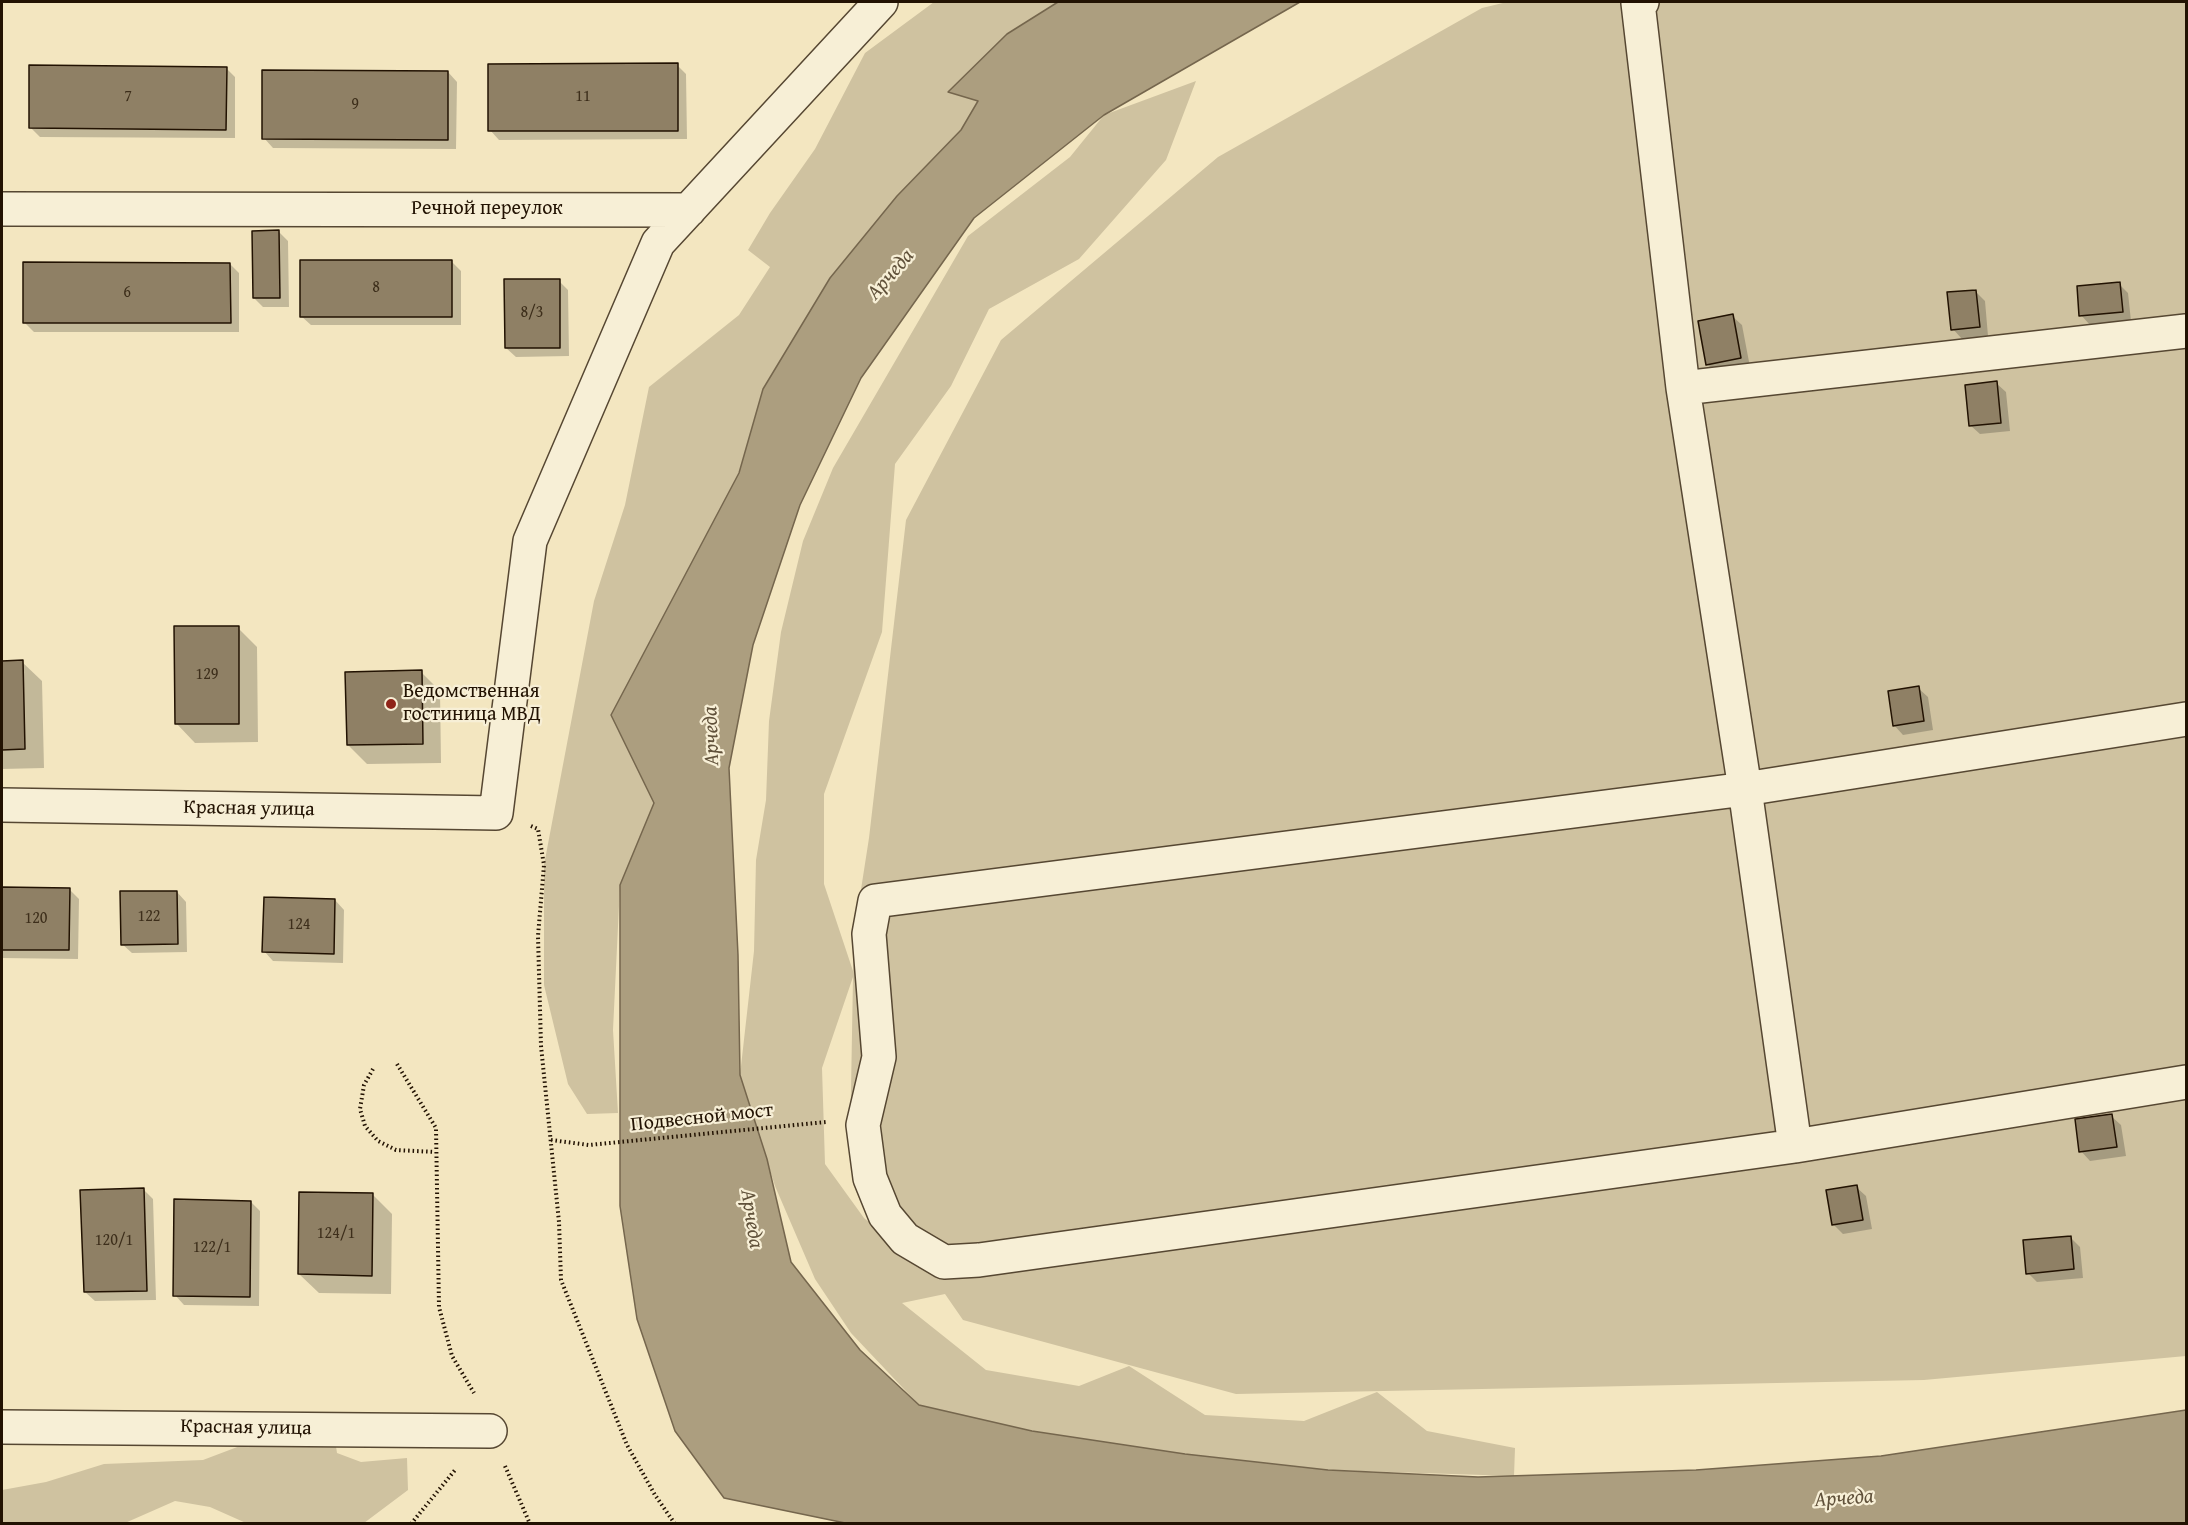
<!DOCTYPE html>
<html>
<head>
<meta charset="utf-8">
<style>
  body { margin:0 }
  #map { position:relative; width:2188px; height:1525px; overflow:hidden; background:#f3e6c0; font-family:"Gentium Book Plus",serif }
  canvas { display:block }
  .frame { position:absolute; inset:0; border:3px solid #221202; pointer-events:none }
</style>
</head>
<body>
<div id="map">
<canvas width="2188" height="1525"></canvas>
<div class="frame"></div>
</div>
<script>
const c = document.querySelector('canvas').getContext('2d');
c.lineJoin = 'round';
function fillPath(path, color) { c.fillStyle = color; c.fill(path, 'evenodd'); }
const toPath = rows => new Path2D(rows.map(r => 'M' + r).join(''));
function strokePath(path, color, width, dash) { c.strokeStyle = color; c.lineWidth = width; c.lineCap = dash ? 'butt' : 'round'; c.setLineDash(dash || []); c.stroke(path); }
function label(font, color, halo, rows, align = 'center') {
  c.font = font + ' "Gentium Book Plus",serif'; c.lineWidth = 4.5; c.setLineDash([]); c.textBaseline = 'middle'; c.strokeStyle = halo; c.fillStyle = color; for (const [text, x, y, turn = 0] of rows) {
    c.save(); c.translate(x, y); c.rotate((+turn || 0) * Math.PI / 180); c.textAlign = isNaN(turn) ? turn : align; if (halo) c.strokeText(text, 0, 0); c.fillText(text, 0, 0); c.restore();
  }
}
const green = toPath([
  [934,2,1058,2,1007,34,949,91,978,101,961,130,897,196,830,278,763,389,739,473,611,715,654,803,620,885,613,1030,618,1113,587,1114,568,1084,544,985,544,865,594,601,625,505,649,387,739,315,770,267,748,250,770,213,815,149,865,53],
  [1507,2,2186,2,2186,1356,1924,1380,1236,1394,963,1320,945,1294,902,1303,986,1370,1079,1386,1129,1366,1205,1415,1304,1421,1377,1392,1427,1431,1515,1448,1514,1476,1328,1470,1185,1454,1032,1431,919,1405,851,1333,815,1279,775,1186,740,1075,754,951,756,860,766,800,769,721,781,632,803,541,833,468,968,236,1070,157,1104,115,1196,81,1166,160,1079,259,989,309,951,386,895,464,882,632,824,794,824,884,853,971,855,928,869,838,906,520,1001,340,1218,157,1482,8],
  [853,977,850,1147,931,1273,864,1218,825,1164,822,1068],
  [298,1424,333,1426,337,1453,361,1462,407,1458,408,1490,364,1523,246,1523,210,1507,175,1501,125,1523,2,1524,2,1490,46,1482,104,1464,203,1460]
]);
const water = toPath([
  [1058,2,1300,2,1104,115,974,218,861,378,800,505,753,645,729,768,738,955,740,1075,767,1159,791,1262,860,1350,919,1405,1032,1431,1185,1454,1328,1470,1478,1477,1696,1470,1881,1456,2186,1410,2186,1523,850,1524,724,1498,675,1431,637,1319,620,1206,620,885,654,803,611,715,739,473,763,389,830,278,897,196,961,130,978,101,948,92,1007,34,1058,2]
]);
const shadow = toPath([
  [677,65,686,74,687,139,499,140,490,130],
  [226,68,235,77,235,138,40,137,30,127],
  [448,72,457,82,456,149,273,148,264,138],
  [279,232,288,241,289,307,263,307,254,298],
  [451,261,461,271,461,325,311,325,301,316],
  [230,264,239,273,239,332,34,332,24,322],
  [559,281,568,290,569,356,516,357,506,348],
  [2119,284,2128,293,2131,321,2090,325,2081,315],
  [1975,291,1985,301,1988,336,1962,339,1953,329],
  [1732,316,1742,325,1750,367,1717,374,1708,365],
  [1996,383,2006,392,2010,431,1980,434,1970,425],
  [238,628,257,647,258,742,195,743,176,723],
  [2,662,22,662,42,681,44,768,2,769],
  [421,672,440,691,441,763,367,764,348,745],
  [1918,688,1928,697,1933,730,1903,735,1894,725],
  [2,889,69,889,79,899,78,959,2,958],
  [177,892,186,902,187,952,132,953,122,944],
  [335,900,344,910,343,963,273,961,264,951],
  [2111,1116,2121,1125,2126,1156,2090,1161,2081,1151],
  [1856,1187,1866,1196,1872,1229,1843,1234,1834,1225],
  [143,1189,153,1199,156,1300,95,1301,85,1292],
  [373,1195,392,1214,391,1294,319,1293,299,1274],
  [251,1202,260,1211,259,1306,184,1305,175,1295],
  [2070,1237,2080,1247,2083,1278,2037,1282,2028,1273]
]);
const building = toPath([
  [678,63,678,131,488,131,488,64,678,63],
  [29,65,227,67,226,130,29,128,29,65],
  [262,70,448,71,448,140,262,139,262,70],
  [279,230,280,298,253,298,252,231,279,230],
  [300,260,452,260,452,317,300,317,300,260],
  [23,262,230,263,231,323,23,323,23,262],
  [504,279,560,279,560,348,505,348,504,279],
  [2120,282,2123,312,2079,316,2077,286,2120,282],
  [1976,290,1980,327,1951,330,1947,292,1976,290],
  [1733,314,1741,358,1706,365,1698,321,1733,314],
  [1997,381,2001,423,1969,426,1965,385,1997,381],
  [174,626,239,626,239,724,175,724,174,626],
  [23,660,25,749,2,750,2,661,23,660],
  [422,670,423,744,347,745,345,672,422,670],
  [1919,686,1924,721,1893,726,1888,691,1919,686],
  [2,887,70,888,69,950,2,950,2,887],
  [120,891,177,891,178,944,121,945,120,891],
  [264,897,335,899,334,954,262,952,264,897],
  [2112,1114,2117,1147,2079,1152,2075,1119,2112,1114],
  [1857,1185,1863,1220,1832,1225,1826,1190,1857,1185],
  [144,1188,147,1291,84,1292,80,1190,144,1188],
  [299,1192,373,1193,372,1276,298,1274,299,1192],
  [174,1199,251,1201,250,1297,173,1296,174,1199],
  [2071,1236,2074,1269,2026,1274,2023,1240,2071,1236]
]);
const path = toPath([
  [531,826,538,829,544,865,538,936,541,1046,559,1222,561,1280,627,1445,655,1495,675,1524],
  [397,1064,436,1128,439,1307,452,1356,474,1393],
  [373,1069,364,1085,360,1109,365,1126,378,1141,396,1150,435,1152],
  [551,1140,589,1145,826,1122],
  [505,1466,530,1524],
  [411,1524,455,1470]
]);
const minor = toPath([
  [1642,2,1638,3,1683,388,1745,789,1795,1146],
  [2,209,689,210],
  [1683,388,2186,331],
  [2186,719,1745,789,875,901,869,934,879,1057,863,1125,870,1178,885,1215,905,1239,944,1262,979,1260,1795,1146,2186,1082],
  [2,805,496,813,530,541,658,243,881,2],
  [2,1427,490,1431]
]);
const markers = [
  [391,704,6,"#8f2418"]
];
const numberNames = [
  ["7",128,97],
  ["11",583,97],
  ["9",355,105],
  ["8",376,288],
  ["6",127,293],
  ["8/3",532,313],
  ["129",207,675],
  ["122",149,917],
  ["120",36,919],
  ["124",299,925],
  ["124/1",336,1234],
  ["120/1",114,1241],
  ["122/1",212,1248]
];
const streetNames = [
  ["Речной переулок",487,209],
  ["Красная улица",249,809,1],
  ["Подвесной мост",702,1118,-6],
  ["Красная улица",246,1428,1]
];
const poiNames = [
  ["Ведомственная",403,692],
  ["гостиница МВД",403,715]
];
const waterNames = [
  ["Арчеда",891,275,-49],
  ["Арчеда",712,736,-92],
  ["Арчеда",751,1219,81],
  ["Арчеда",1844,1499,-4]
];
fillPath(green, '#cfc2a0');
fillPath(water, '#ac9e7f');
strokePath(water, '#75664d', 1.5);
fillPath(shadow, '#0003');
fillPath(building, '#8f8065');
strokePath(building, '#221202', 1.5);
strokePath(minor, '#564732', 36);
strokePath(path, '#221202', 4, [1.5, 3]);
strokePath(minor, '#f7efd6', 33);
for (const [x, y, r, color] of markers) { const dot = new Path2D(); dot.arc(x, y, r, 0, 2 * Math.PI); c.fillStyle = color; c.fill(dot); strokePath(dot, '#f7efd6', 2); }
label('16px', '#3d2e1b', null, numberNames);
label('20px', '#221202', '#f7efd6', streetNames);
label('20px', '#221202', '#f7efd6', poiNames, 'left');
label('italic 21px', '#60513a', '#f7efd6', waterNames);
</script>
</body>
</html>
